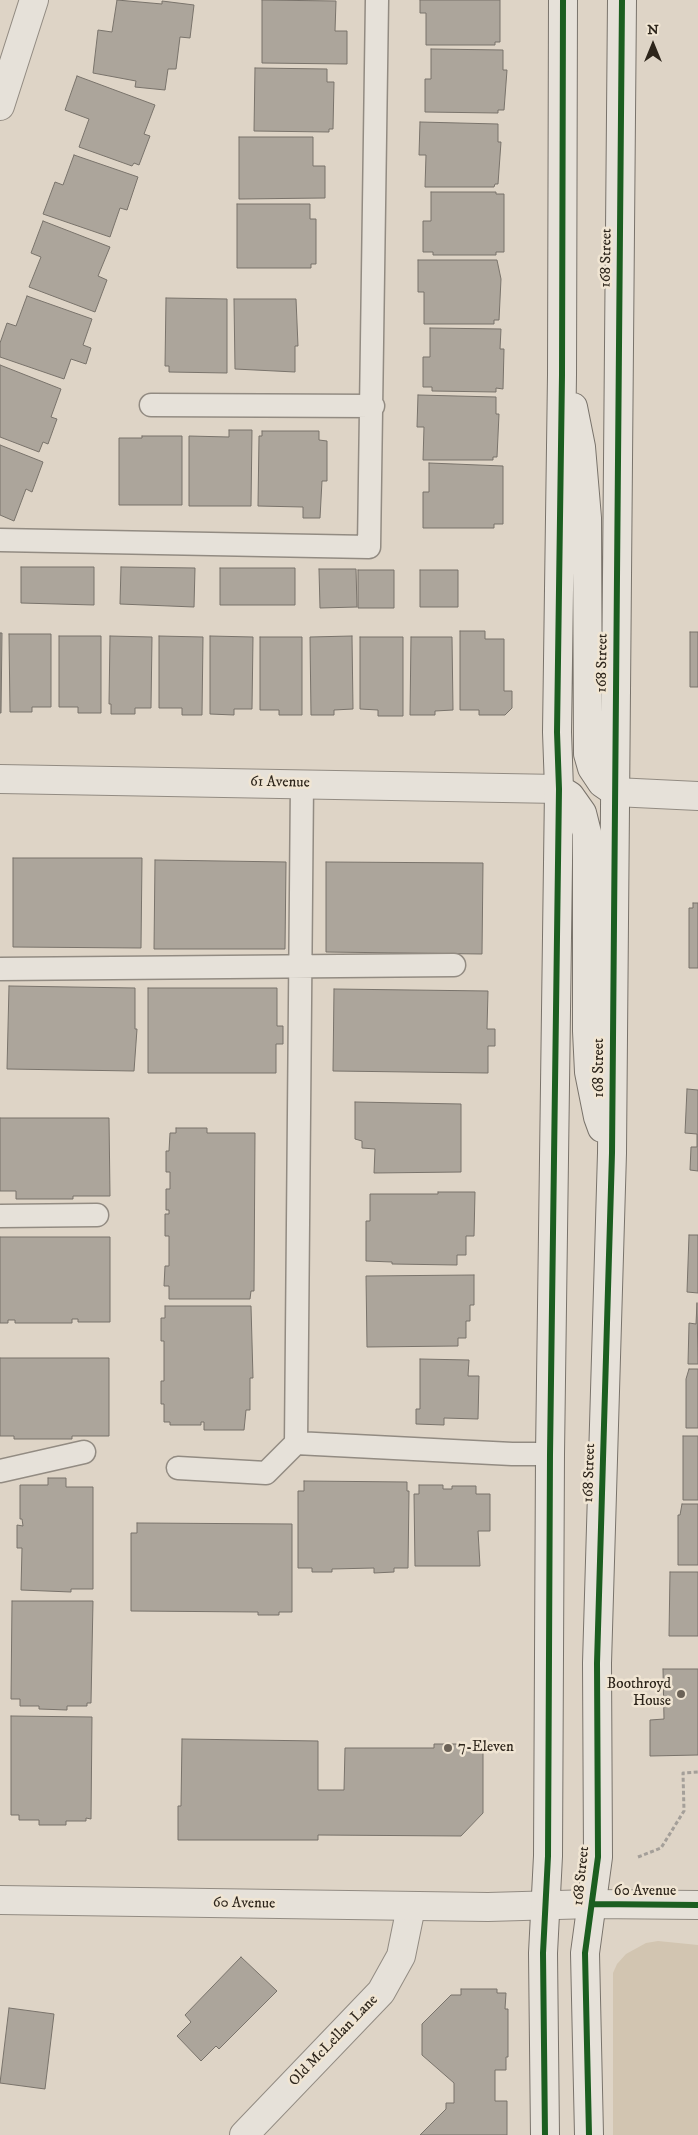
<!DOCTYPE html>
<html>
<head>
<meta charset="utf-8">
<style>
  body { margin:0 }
  #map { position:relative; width:698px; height:2135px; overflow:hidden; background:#ded4c6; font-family:"IM FELL DW Pica",serif }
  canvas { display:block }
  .north { position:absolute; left:628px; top:20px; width:50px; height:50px; -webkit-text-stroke:4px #f0e5d3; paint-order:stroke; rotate:0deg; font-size:14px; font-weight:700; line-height:20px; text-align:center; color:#2d251b }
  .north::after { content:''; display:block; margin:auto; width:18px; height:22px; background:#2d251b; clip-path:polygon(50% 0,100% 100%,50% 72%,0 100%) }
</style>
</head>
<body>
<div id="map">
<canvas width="698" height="2135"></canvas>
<div class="north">N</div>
</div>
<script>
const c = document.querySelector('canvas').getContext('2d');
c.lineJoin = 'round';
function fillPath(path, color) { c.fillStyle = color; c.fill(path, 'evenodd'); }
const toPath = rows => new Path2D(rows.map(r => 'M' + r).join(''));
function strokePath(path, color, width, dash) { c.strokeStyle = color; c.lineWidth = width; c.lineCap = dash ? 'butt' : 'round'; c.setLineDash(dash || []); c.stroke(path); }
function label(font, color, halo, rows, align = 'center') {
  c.font = font + ' "IM FELL DW Pica",serif'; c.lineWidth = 5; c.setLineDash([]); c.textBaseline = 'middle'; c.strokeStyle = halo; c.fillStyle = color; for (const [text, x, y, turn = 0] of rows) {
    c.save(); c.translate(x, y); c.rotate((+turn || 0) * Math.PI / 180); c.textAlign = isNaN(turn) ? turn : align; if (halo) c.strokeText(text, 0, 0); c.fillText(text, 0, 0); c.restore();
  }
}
const green = toPath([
  [658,1941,698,1945,698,2135,613,2135,613,1973,617,1964,626,1954,646,1943]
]);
const building = toPath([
  [117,0,162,4,162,1,194,5,190,38,180,37,176,69,168,69,165,90,135,87,136,81,93,73,98,30,112,32,117,0],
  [262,0,336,1,335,31,347,31,347,64,262,63,262,0],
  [420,0,500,0,500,42,495,42,495,45,426,45,426,13,420,13,420,0],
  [431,49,503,50,503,70,507,70,504,110,498,110,498,113,425,112,425,79,431,79,431,49],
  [255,68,327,69,327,82,334,82,333,129,329,129,329,132,254,131,255,68],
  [77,76,155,105,144,134,150,136,139,165,134,163,132,166,79,147,89,119,65,110,77,76],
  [420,122,498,124,498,142,501,142,498,184,495,184,494,187,425,187,426,155,419,155,420,122],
  [239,137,313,137,313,166,325,166,325,198,239,199,239,137],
  [74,155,138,177,127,210,120,208,110,237,43,214,55,182,63,185,74,155],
  [431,192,496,192,496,194,504,194,504,252,496,252,496,255,433,255,433,252,423,252,423,221,431,221,431,192],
  [237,204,310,204,310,219,316,219,316,264,311,264,311,268,237,268,237,204],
  [43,221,110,247,98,276,107,280,95,312,29,287,41,257,31,253,43,221],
  [418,260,497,260,501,279,499,320,494,320,494,324,424,324,424,292,418,292,418,260],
  [27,296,92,319,83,345,91,348,86,364,71,359,64,379,0,357,0,343,7,323,16,326,27,296],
  [166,298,227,299,227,373,169,372,169,366,165,366,166,298],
  [234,299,296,299,298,346,295,346,295,372,235,369,234,299],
  [430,328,501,329,500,349,504,349,503,389,496,388,496,392,432,391,432,387,423,387,423,357,430,357,430,328],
  [0,365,61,389,51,417,57,419,48,444,43,442,39,452,0,437,0,365],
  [418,395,496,397,496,414,499,414,497,457,493,457,493,460,423,460,424,427,417,427,418,395],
  [229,430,252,430,251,506,189,506,189,436,229,437,229,430],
  [262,431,319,431,319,440,327,441,327,481,322,481,320,518,303,518,303,507,258,506,259,436,262,436,262,431],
  [142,436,182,436,182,505,119,505,119,438,142,438,142,436],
  [0,445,43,462,32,492,26,489,14,521,0,515,0,445],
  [429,463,503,466,503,524,494,524,494,528,423,528,423,492,429,492,429,463],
  [21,567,94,567,94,605,21,603,21,567],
  [121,567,195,568,194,607,120,604,121,567],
  [220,568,295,568,295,605,220,605,220,568],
  [319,569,356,569,357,607,320,608,319,569],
  [358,570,394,570,394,608,358,608,358,570],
  [420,570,458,570,458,607,420,607,420,570],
  [460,631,485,631,485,639,504,639,504,691,512,691,512,708,505,715,479,715,479,710,460,710,460,631],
  [690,632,698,632,698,687,690,687,690,632],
  [0,633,2,633,1,713,0,713,0,633],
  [9,634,51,634,51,707,32,707,32,712,10,712,9,634],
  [59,636,101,636,101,713,78,713,78,707,59,707,59,636],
  [110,636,152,637,151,708,135,708,135,714,111,714,111,704,109,704,110,636],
  [159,636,203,637,202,715,182,715,182,708,159,708,159,636],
  [210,636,253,637,252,709,234,709,234,715,210,714,210,636],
  [352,636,353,709,334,710,334,715,311,715,310,637,352,636],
  [260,637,302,637,302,715,279,715,279,710,260,710,260,637],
  [360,637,403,637,403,716,378,716,378,710,360,709,360,637],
  [411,637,452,637,453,710,435,711,435,715,410,715,411,637],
  [13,858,142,858,141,948,13,947,13,858],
  [155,860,286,862,285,949,154,949,155,860],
  [326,862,483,863,482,954,326,952,326,862],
  [693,903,698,903,698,968,689,968,689,908,693,908,693,903],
  [9,986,135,988,135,1029,137,1029,134,1071,7,1069,9,986],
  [148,988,277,988,277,1026,283,1026,283,1044,276,1044,276,1073,148,1073,148,988],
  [334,989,488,991,487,1029,495,1029,495,1046,488,1046,488,1073,333,1071,334,989],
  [687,1089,698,1090,698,1171,690,1170,691,1147,697,1147,697,1134,685,1133,687,1089],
  [355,1102,461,1104,461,1172,374,1173,375,1149,362,1148,362,1141,355,1139,355,1102],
  [0,1118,109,1118,110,1196,73,1196,73,1199,16,1199,16,1191,0,1191,0,1118],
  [176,1128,207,1128,207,1133,255,1133,254,1291,251,1291,250,1299,169,1299,169,1286,164,1286,165,1266,169,1266,169,1236,165,1236,165,1214,169,1214,169,1210,166,1210,166,1189,170,1189,170,1172,166,1172,166,1151,169,1151,170,1133,176,1133,176,1128],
  [438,1192,475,1192,474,1236,466,1236,466,1255,457,1255,457,1265,392,1264,392,1262,366,1261,366,1221,370,1221,370,1194,438,1194,438,1192],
  [689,1235,698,1235,698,1293,687,1292,689,1235],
  [0,1237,110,1237,110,1322,78,1322,78,1319,72,1319,72,1323,15,1323,15,1320,8,1320,8,1323,0,1323,0,1237],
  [474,1275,474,1305,470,1305,470,1321,466,1321,466,1338,458,1338,458,1346,367,1347,366,1276,474,1275],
  [697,1303,698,1364,688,1364,689,1323,696,1324,697,1303],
  [165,1306,251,1306,253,1378,250,1378,250,1410,246,1410,244,1430,204,1430,204,1422,201,1422,201,1425,170,1425,170,1422,164,1422,164,1404,161,1404,161,1381,164,1381,164,1341,161,1341,161,1318,165,1318,165,1306],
  [0,1358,109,1358,109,1436,72,1436,72,1439,14,1439,14,1436,0,1436,0,1358],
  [420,1359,469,1360,468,1376,479,1376,478,1419,444,1418,444,1425,416,1424,416,1409,420,1409,420,1359],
  [689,1369,698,1369,698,1428,686,1428,686,1379,689,1369],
  [683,1436,698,1436,698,1500,683,1500,683,1436],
  [48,1478,66,1478,66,1487,93,1487,93,1589,71,1589,71,1592,21,1590,22,1548,17,1548,17,1525,23,1526,22,1519,20,1519,20,1485,48,1485,48,1478],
  [304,1481,407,1482,407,1491,409,1491,408,1568,394,1568,394,1572,374,1573,374,1568,332,1569,332,1572,312,1572,312,1568,298,1568,298,1491,304,1491,304,1481],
  [419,1485,443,1485,443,1489,452,1489,452,1486,476,1486,476,1494,490,1494,490,1531,478,1531,480,1566,415,1566,414,1494,419,1494,419,1485],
  [682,1504,698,1504,698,1565,678,1565,678,1515,680,1515,682,1504],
  [137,1523,292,1524,292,1612,279,1612,279,1615,258,1615,258,1612,131,1611,131,1533,137,1533,137,1523],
  [670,1572,698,1572,698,1636,669,1636,670,1572],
  [12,1601,93,1601,91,1703,87,1703,87,1706,67,1706,67,1710,39,1709,39,1706,20,1706,20,1699,11,1699,12,1601],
  [663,1669,698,1669,698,1755,650,1756,650,1720,664,1719,663,1669],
  [11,1716,92,1717,91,1819,86,1818,86,1821,66,1821,66,1825,39,1825,39,1820,19,1820,19,1815,11,1815,11,1716],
  [182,1739,318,1741,318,1790,344,1790,345,1748,434,1748,434,1744,461,1744,461,1749,483,1750,483,1813,461,1836,318,1835,318,1840,178,1840,178,1806,181,1806,182,1739],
  [241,1957,277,1991,219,2049,216,2046,201,2061,177,2036,191,2022,185,2015,241,1957],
  [461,1989,497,1989,497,1993,506,1993,505,2009,508,2009,508,2057,506,2057,506,2070,495,2070,495,2101,507,2101,507,2135,420,2135,446,2109,446,2103,454,2103,454,2083,422,2055,422,2024,451,1995,461,1995,461,1989],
  [9,2008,54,2014,45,2089,0,2083,9,2008]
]);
const path = toPath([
  [638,1857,661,1848,684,1811,683,1773,698,1772]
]);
const service = toPath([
  [151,405,373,406],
  [0,540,369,547,377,0],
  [0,969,454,965],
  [0,1216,97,1215],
  [296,1443,512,1454,550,1454],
  [178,1468,266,1473,296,1443,302,783],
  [0,1471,84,1452]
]);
const minor = toPath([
  [0,106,34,0],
  [0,779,559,789],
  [615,792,698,796],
  [244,2135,381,1992,401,1956,411,1907]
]);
const tertiary = toPath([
  [0,1900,488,1907,592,1904,698,1905]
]);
const secondary = toPath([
  [573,407,581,447,587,518,588,754,592,768,602,783,615,792],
  [559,789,570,796,582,813,587,833,587,1031,589,1072,598,1117,602,1128],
  [545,2135,543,1953,548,1856,550,1454,559,789,557,732,562,375,563,0],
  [589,2135,585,1953,598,1857,597,1663,612,1153,622,0]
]);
const cycleway = toPath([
  [592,1904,698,1905],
  [545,2135,543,1953,548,1856,550,1454,559,789,557,732,562,375,563,0],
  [589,2135,585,1953,598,1857,597,1663,612,1153,622,0]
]);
const markers = [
  [681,1694,5,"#6b6257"],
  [448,1748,5,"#6b6257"]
];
const streetNames = [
  ["168 Street",607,258,-89],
  ["168 Street",603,663,-89],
  ["61 Avenue",280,783,1],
  ["168 Street",600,1068,-90],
  ["168 Street",590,1473,-88],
  ["168 Street",582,1876,-84],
  ["60 Avenue",645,1892],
  ["60 Avenue",244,1904,1],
  ["Old McLellan Lane",334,2041,-46]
];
const poiNames = [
  ["Boothroyd",671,1685],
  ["House",671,1702],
  ["7-Eleven",458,1748,"left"]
];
fillPath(green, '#d2c5b1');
fillPath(building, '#aca59b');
strokePath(building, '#79736b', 1);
strokePath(service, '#928b82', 25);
strokePath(minor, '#928b82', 30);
strokePath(tertiary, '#928b82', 30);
strokePath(secondary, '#79736b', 30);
strokePath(path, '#a49f99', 3, [4, 2.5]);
strokePath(service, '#e6e1d9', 22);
strokePath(minor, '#e6e1d9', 28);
strokePath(tertiary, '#e6e1d9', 28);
strokePath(secondary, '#e6e1d9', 28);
strokePath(cycleway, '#1b5e20', 6);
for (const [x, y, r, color] of markers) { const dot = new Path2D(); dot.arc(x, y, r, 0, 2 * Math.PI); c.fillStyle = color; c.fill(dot); strokePath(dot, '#f0e5d3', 2); }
label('15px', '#2d251b', '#f0e5d3', streetNames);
label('15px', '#2d251b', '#f0e5d3', poiNames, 'right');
</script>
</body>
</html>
